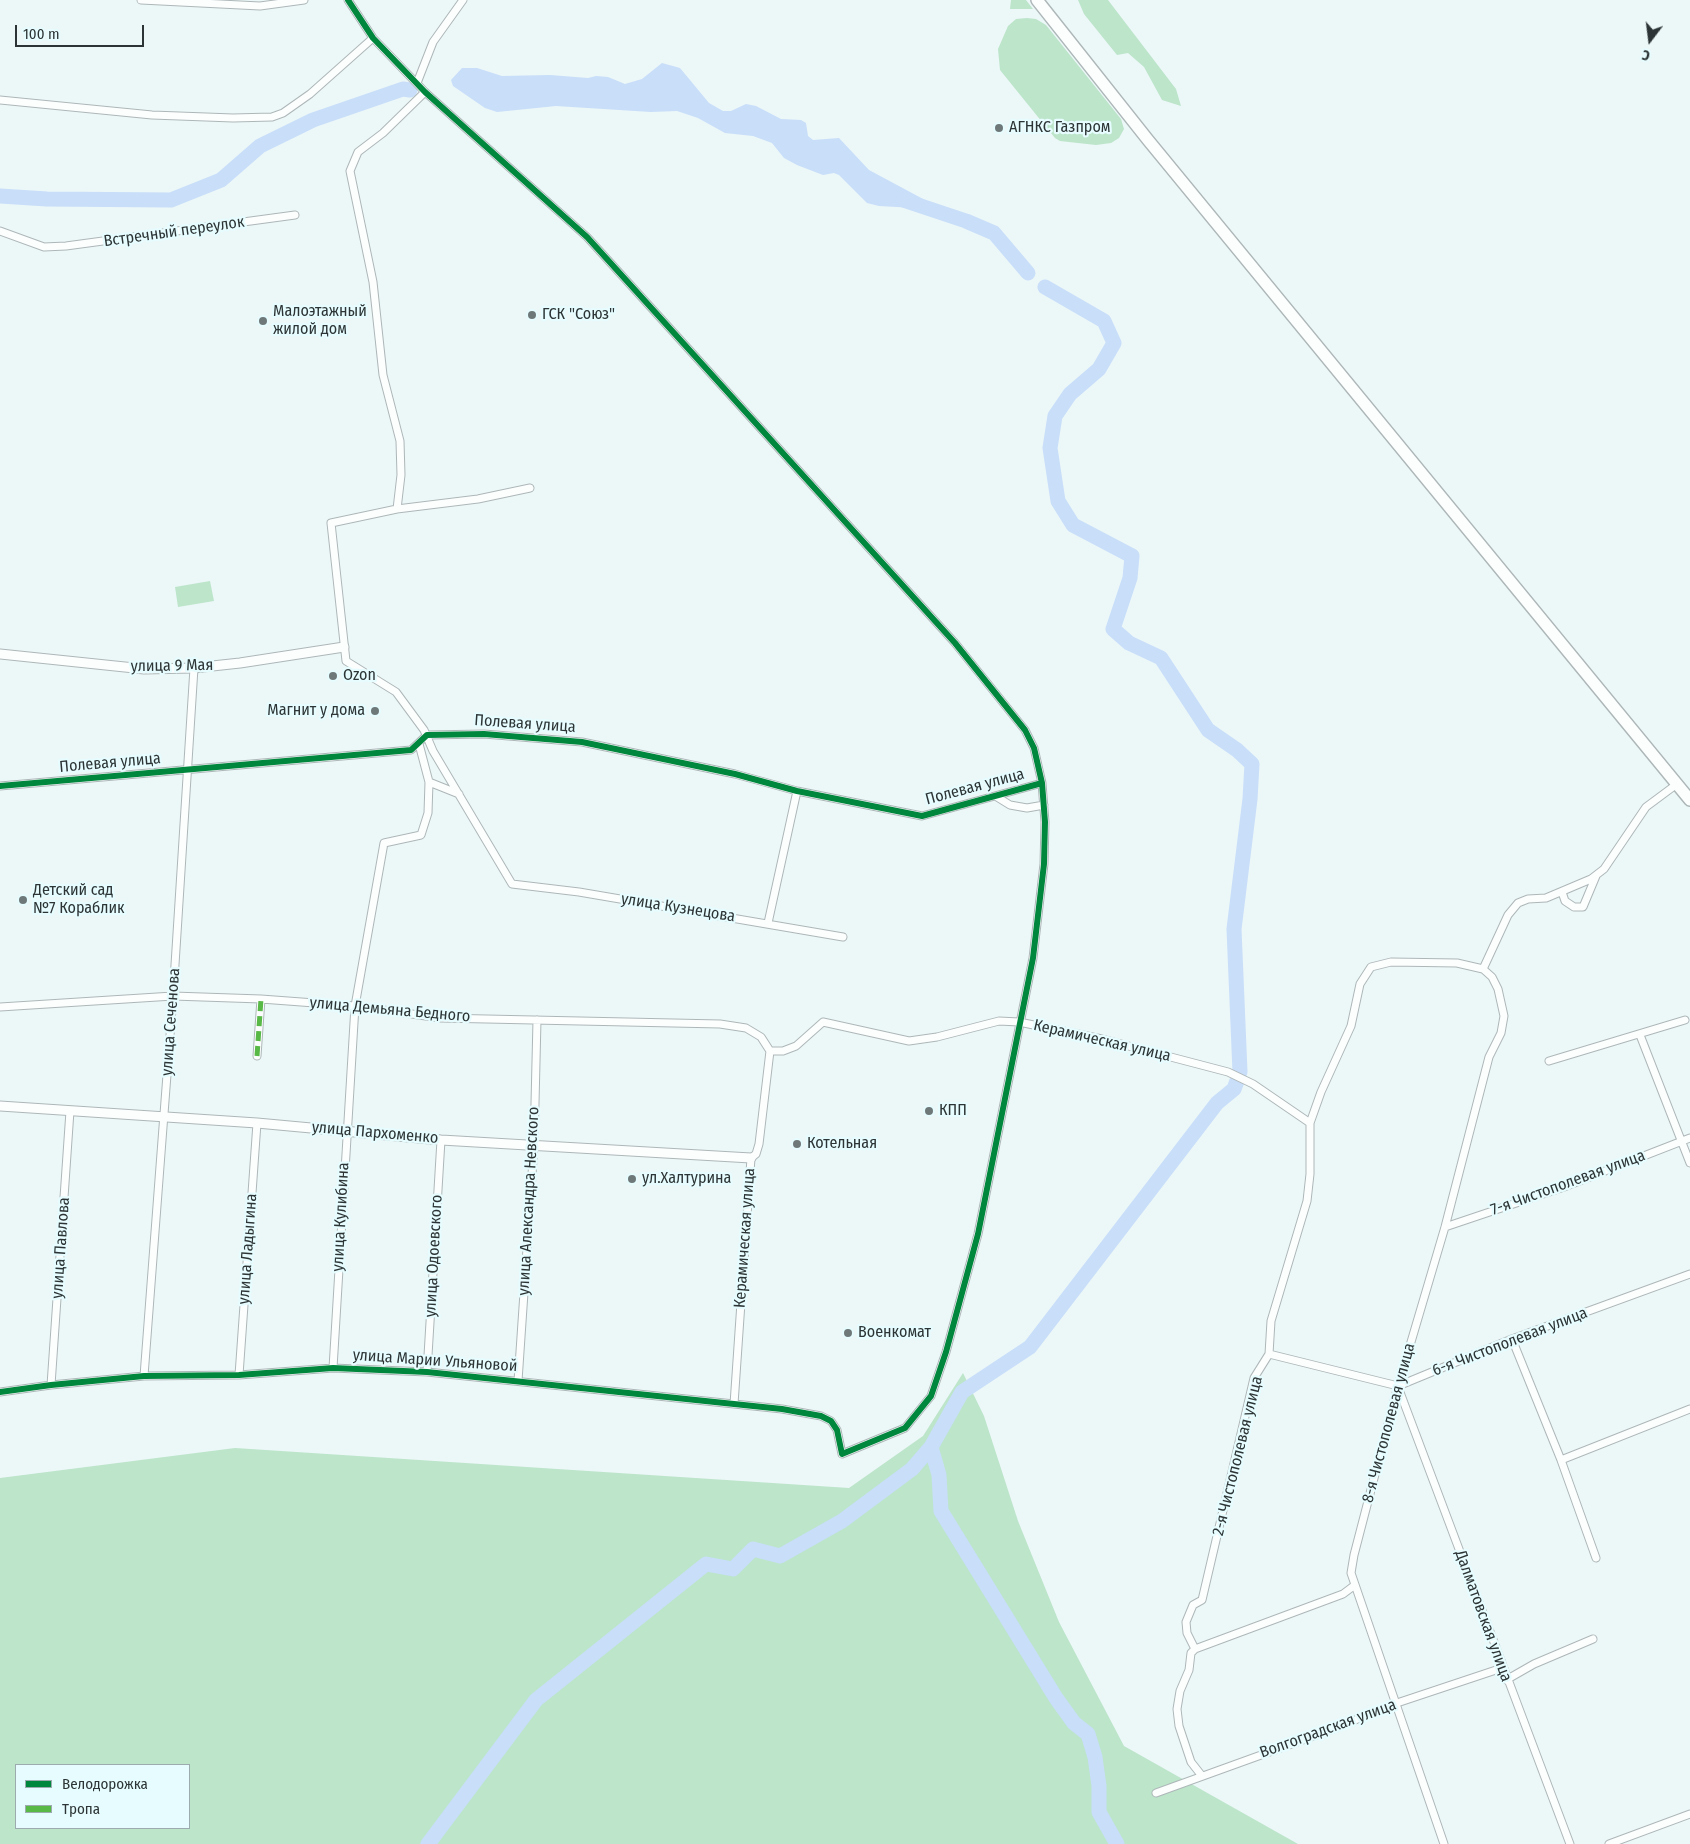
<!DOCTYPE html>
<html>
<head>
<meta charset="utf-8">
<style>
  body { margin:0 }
  #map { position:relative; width:1690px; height:1844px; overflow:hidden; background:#ecf7f8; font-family:"Fira Sans Condensed",sans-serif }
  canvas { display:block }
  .legend { position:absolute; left:15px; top:1764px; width:175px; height:65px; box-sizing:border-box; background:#e6fcfe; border:1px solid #9cacae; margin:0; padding:6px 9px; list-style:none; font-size:15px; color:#2c3435 }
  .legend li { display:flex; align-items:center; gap:10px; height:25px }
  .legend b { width:25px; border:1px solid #9cacae }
  .north { position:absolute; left:1625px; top:15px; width:50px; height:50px; -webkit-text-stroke:4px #e6fcfe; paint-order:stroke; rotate:195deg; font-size:14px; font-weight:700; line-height:20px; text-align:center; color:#2c3435 }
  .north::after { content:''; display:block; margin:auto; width:18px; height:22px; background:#2c3435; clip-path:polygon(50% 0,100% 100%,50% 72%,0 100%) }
  .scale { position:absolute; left:15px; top:25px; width:129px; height:22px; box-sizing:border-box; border:2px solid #2c3435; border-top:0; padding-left:6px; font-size:15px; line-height:18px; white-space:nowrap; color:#2c3435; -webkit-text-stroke:4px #e6fcfe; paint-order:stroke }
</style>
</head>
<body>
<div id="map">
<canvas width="1690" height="1844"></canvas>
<ul class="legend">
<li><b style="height:6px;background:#00873e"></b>Велодорожка</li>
<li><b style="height:6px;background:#58b947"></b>Тропа</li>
</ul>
<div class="north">С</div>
<div class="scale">100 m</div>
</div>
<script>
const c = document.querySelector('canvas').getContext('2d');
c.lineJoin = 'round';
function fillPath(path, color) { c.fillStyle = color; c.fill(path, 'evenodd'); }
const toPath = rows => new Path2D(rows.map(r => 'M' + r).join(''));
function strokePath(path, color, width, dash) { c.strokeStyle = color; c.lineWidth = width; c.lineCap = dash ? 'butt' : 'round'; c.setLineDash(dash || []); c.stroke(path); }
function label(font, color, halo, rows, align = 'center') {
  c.font = font + ' "Fira Sans Condensed",sans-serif'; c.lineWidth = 4.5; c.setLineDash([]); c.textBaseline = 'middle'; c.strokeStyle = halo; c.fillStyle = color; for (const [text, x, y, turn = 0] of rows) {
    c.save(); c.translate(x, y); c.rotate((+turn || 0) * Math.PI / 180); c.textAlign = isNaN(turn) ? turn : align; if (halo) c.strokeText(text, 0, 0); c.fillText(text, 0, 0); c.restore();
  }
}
const green = toPath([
  [1011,0,1026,0,1033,9,1010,9],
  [1078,0,1108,0,1176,89,1181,106,1162,100,1144,67,1128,53,1117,55,1084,14],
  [1027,18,1036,19,1046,25,1121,119,1124,129,1119,138,1111,143,1096,145,1060,141,1055,138,1000,70,998,49,1008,26,1016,19],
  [210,581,214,601,178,607,175,587],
  [963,1373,984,1416,1018,1521,1059,1622,1124,1746,1298,1844,0,1844,0,1478,235,1448,849,1488,923,1436],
  [16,1765,189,1765,189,1828,16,1828]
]);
const water = toPath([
  [662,63,680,68,709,103,723,111,731,111,746,104,756,106,781,119,801,120,806,123,808,136,813,140,839,138,869,170,925,200,925,205,915,208,879,206,867,203,839,175,834,173,823,175,797,165,784,158,772,143,753,136,725,133,698,118,677,111,651,112,556,106,497,112,485,108,453,86,451,80,462,68,477,68,502,76,550,75,588,78,596,76,608,77,625,84,642,79]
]);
const river = toPath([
  [0,196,47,199,171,200,221,180,260,146,313,120,403,89,410,90],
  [903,200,966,221,994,233,1028,273],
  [1045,287,1104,321,1114,343,1099,369,1070,394,1055,416,1050,448,1058,501,1073,525,1132,556,1130,578,1113,629,1129,643,1161,658,1208,730,1237,750,1252,764,1250,799,1234,929,1240,1072],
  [931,1447,939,1475,941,1511,1056,1698,1074,1723,1088,1734,1095,1757,1099,1786,1099,1812,1117,1844],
  [428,1844,536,1700,706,1564,733,1569,753,1549,780,1556,842,1521,912,1469,931,1447,962,1392,1030,1347,1217,1103,1234,1089,1237,1081]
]);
const minor = toPath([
  [141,0,260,6,304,0],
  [417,83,433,42,463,0],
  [0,100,152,115,233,118,272,117,283,113,310,94,373,38],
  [0,231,44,247,66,246,295,215],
  [530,488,478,499,397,509,331,523,346,661,396,692,424,730,433,751,512,884,579,892,843,937],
  [397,509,401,475,400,441,383,375,373,282,350,171,358,152,383,133,425,92],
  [429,782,459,794],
  [0,786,411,750,427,735,484,734,582,742,735,774,797,791,922,816,1042,783],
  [997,797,1010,805,1027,808,1044,805],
  [1562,892,1565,901,1574,907,1583,907,1596,876],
  [768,923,797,791],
  [1483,969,1508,915,1518,903,1528,899,1546,898,1591,879,1604,869,1646,807,1677,784],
  [0,1007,173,996,261,999,355,1006,440,1018,720,1024,746,1028,761,1037,770,1051],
  [1640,1035,1690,1163],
  [257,1056,261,999],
  [1549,1061,1685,1020],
  [1445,1227,1564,1187,1690,1138],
  [1512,1339,1561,1460,1596,1558],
  [1269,1354,1398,1386,1512,1339,1690,1274],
  [333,1368,355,1006,384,843,421,835,428,813,429,782,419,744],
  [427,1372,441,1140],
  [239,1375,257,1123],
  [144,1376,173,996,194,668],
  [518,1381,534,1145,537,1020],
  [51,1385,70,1111],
  [1398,1387,1570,1844],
  [0,1392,51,1385,144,1376,239,1375,333,1368,427,1372,782,1409,821,1416,831,1421,837,1430,842,1454,905,1428,931,1396,946,1352,978,1234,1033,958,1044,864,1045,822,1042,783,1034,748,1025,730,955,643,587,237,425,92,373,38,348,0],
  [734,1404,751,1158,756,1154,759,1144,770,1051,783,1051,796,1046,823,1022,909,1041,937,1037,999,1021,1019,1022,1102,1039,1228,1072,1253,1084,1310,1123],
  [1561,1460,1690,1409],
  [1195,1649,1187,1633,1186,1622,1193,1605,1202,1600,1254,1378,1269,1354,1271,1321,1307,1201,1310,1174,1310,1123,1321,1092,1351,1026,1360,984,1371,967,1391,962,1457,963,1483,969],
  [1506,1680,1534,1664,1593,1639],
  [1202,1776,1191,1762,1179,1726,1177,1709,1180,1691,1189,1670,1191,1653,1195,1649,1343,1594,1355,1585],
  [1156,1793,1333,1729,1397,1703,1502,1668],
  [1444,1844,1351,1573,1354,1555,1398,1386,1445,1227,1489,1057,1501,1033,1504,1016,1498,989,1492,977,1483,969],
  [1609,1844,1690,1814]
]);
const tertiary = toPath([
  [0,654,144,669,194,668,240,663,344,647],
  [0,1106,257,1123,441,1140,751,1158]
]);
const primary = toPath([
  [1037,0,1148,140,1690,800]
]);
const quiet = toPath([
  [257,1056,261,999]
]);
const cycleway = toPath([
  [0,786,411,750,427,735,484,734,582,742,735,774,797,791,922,816,1042,783],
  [0,1392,51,1385,144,1376,239,1375,333,1368,427,1372,782,1409,821,1416,831,1421,837,1430,842,1454,905,1428,931,1396,946,1352,978,1234,1033,958,1044,864,1045,822,1042,783,1034,748,1025,730,955,643,587,237,425,92,373,38,348,0]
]);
const markers = [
  [999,128,5,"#6f7879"],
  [532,315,5,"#6f7879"],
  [263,321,5,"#6f7879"],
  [333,676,5,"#6f7879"],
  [375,711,5,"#6f7879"],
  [23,900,5,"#6f7879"],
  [929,1111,5,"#6f7879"],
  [797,1144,5,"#6f7879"],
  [632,1179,5,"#6f7879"],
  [848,1333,5,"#6f7879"]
];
const poiNames = [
  ["АГНКС Газпром",1009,128],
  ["Малоэтажный",273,312],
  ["жилой дом",273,330],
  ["ГСК \"Союз\"",542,315],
  ["Ozon",343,676],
  ["Магнит у дома",365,711,"right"],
  ["Детский сад",33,891],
  ["№7 Кораблик",33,909],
  ["КПП",939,1111],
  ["Котельная",807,1144],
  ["ул.Халтурина",642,1179],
  ["Военкомат",858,1333]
];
const streetNames = [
  ["Встречный переулок",174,232,-8],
  ["улица 9 Мая",172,666,-1],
  ["Полевая улица",525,724,4],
  ["Полевая улица",110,763,-5],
  ["Полевая улица",975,787,-15],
  ["улица Кузнецова",678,908,9],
  ["улица Демьяна Бедного",390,1010,5],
  ["улица Сеченова",171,1022,-86],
  ["Керамическая улица",1102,1041,13],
  ["улица Пархоменко",375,1133,5],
  ["7-я Чистополевая улица",1568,1183,-20],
  ["улица Александра Невского",529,1201,-87],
  ["улица Кулибина",341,1217,-87],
  ["Керамическая улица",745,1238,-86],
  ["улица Павлова",61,1248,-86],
  ["улица Ладыгина",248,1249,-86],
  ["улица Одоевского",434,1256,-87],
  ["6-я Чистополевая улица",1510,1342,-21],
  ["улица Марии Ульяновой",435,1361,4],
  ["8-я Чистополевая улица",1389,1423,-75],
  ["2-я Чистополевая улица",1238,1456,-76],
  ["Далматовская улица",1483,1616,70],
  ["Волгоградская улица",1328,1729,-20]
];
fillPath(green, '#bce5ca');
fillPath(water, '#c8def9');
strokePath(river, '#c8def9', 15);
strokePath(minor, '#aeb7b8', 9);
strokePath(tertiary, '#aeb7b8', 11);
strokePath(primary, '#aeb7b8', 14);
strokePath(minor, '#fcfefe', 7);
strokePath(tertiary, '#fcfefe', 9);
strokePath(primary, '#fcfefe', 11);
strokePath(quiet, '#58b947', 5, [10, 5]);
strokePath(cycleway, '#00873e', 6);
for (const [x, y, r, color] of markers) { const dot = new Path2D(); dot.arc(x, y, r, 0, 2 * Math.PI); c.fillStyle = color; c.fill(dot); strokePath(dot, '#e6fcfe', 2); }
label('16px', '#2c3435', '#e6fcfe', poiNames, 'left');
label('16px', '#2c3435', '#e6fcfe', streetNames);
</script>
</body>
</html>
